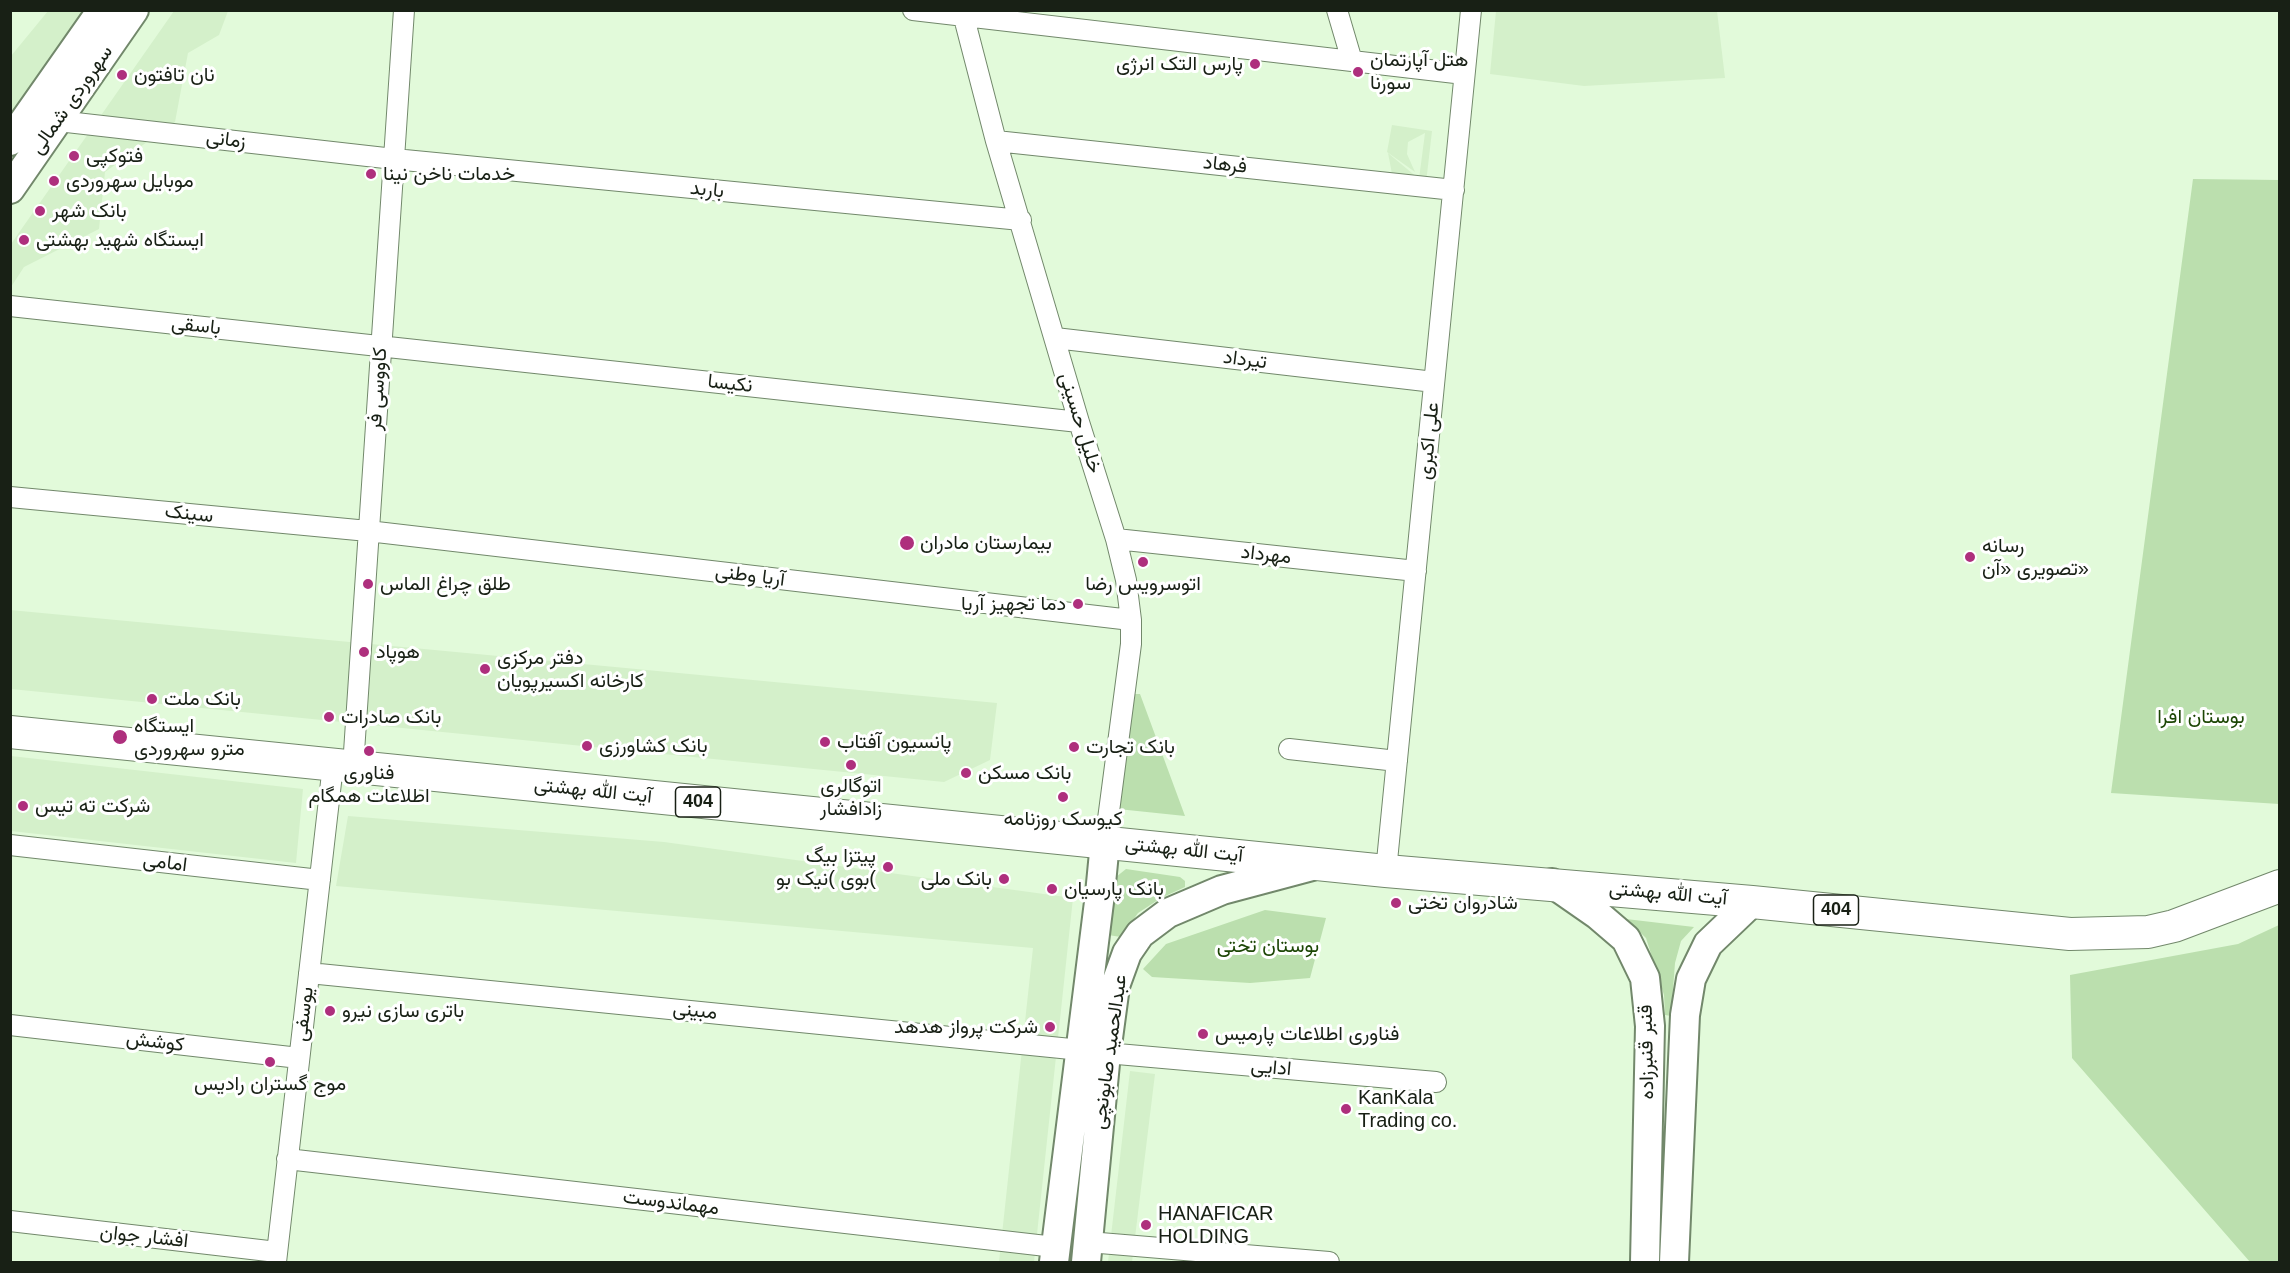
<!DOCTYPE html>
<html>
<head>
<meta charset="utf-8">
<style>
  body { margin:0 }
  #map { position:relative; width:2290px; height:1273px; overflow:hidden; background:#e2fada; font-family:Arial,sans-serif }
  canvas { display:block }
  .frame { position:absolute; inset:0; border:12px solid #182015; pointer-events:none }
</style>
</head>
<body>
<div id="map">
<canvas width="2290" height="1273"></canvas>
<div class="frame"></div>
</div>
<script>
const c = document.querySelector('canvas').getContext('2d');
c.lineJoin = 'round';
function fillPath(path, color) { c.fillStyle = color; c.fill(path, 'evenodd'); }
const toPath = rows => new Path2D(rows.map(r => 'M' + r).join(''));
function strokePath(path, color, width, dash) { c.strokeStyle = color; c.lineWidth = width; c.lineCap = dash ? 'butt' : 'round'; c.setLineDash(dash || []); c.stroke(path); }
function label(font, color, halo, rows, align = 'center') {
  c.font = font + ' Arial,Vazirmatn,sans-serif'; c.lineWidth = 6; c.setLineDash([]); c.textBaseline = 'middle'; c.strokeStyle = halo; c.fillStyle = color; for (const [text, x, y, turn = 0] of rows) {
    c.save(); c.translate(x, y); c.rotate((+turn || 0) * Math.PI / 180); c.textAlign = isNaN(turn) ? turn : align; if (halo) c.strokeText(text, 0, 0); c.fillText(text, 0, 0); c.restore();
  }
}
const built = toPath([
  [48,11,86,11,11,117,11,56],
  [174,11,228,11,219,35,188,53,175,122,105,172,99,229,24,267,11,287,11,244],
  [1717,11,1725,78,1584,86,1490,74,1496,11],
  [1392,125,1432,131,1426,183,1393,179,1388,153,1419,179,1425,133,1408,142,1407,154,1415,172,1387,152],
  [10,610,997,703,990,760,944,782,11,689],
  [11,756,303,789,296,863,11,831],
  [348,816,664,842,1073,898,1034,1262,999,1262,1033,948,336,886],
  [1130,1071,1155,1074,1132,1262,1108,1262]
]);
const green = toPath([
  [2193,179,2279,180,2279,804,2111,793],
  [1133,694,1140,694,1185,816,1118,809],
  [1126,869,1180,877,1185,881,1185,887,1161,898,1138,913,1121,937,1108,935,1116,877],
  [1265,910,1326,918,1310,978,1250,983,1152,977,1143,969,1166,944],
  [1626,919,1694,927,1681,941,1675,963,1671,1016,1665,1015,1664,995,1646,938],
  [2279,925,2279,1262,2250,1262,2072,1058,2070,975,2238,944]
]);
const minor = toPath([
  [913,10,1464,74],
  [962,10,996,141,1079,422,1116,539,1126,580,1131,620,1131,644,1105,842],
  [1337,10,1352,61],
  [58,121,394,159,1021,220],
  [996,141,1454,190],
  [10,306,1079,422],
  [1055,338,1434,382],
  [10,497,368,531,1131,620],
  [1116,539,1416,571],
  [1289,749,1397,761],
  [353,767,404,10],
  [10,845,320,880],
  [1386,871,1471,10],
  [309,973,1081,1050],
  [10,1025,299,1058],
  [1106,1053,1436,1082],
  [287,1159,1055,1247],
  [10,1221,277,1252],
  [1088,1242,1329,1262],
  [276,1262,333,765]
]);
const secondary = toPath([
  [10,141,102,10],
  [10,189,134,10],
  [1552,883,1598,915,1626,939,1645,978,1650,1026,1645,1262],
  [1054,1262,1100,894,1105,842],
  [1086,1262,1106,1053,1115,986,1127,953,1140,934,1168,913,1222,890,1312,866],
  [1674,1262,1685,1015,1691,979,1708,944,1752,902]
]);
const primary = toPath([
  [10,732,1386,871,1752,902,2070,934,2148,932,2174,926,2280,886]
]);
const markers = [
  [1255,64,6,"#ae2f7d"],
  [1358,72,6,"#ae2f7d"],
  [122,75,6,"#ae2f7d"],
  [74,156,6,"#ae2f7d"],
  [371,174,6,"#ae2f7d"],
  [54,181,6,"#ae2f7d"],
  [40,211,6,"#ae2f7d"],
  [24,240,6,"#ae2f7d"],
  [907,543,8,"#ae2f7d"],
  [1970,557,6,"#ae2f7d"],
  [1143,562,6,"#ae2f7d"],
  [368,584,6,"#ae2f7d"],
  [1078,604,6,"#ae2f7d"],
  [364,652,6,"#ae2f7d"],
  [485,669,6,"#ae2f7d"],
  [152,699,6,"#ae2f7d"],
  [329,717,6,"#ae2f7d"],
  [120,737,8,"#ae2f7d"],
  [825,742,6,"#ae2f7d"],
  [587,746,6,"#ae2f7d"],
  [1074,747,6,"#ae2f7d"],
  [369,751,6,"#ae2f7d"],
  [851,765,6,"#ae2f7d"],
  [966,773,6,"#ae2f7d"],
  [1063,797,6,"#ae2f7d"],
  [23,806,6,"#ae2f7d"],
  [888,867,6,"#ae2f7d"],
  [1004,879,6,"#ae2f7d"],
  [1052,889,6,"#ae2f7d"],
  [1396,903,6,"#ae2f7d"],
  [330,1011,6,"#ae2f7d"],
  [1050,1027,6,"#ae2f7d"],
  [1203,1034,6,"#ae2f7d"],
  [270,1062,6,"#ae2f7d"],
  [1346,1109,6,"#ae2f7d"],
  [1146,1225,6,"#ae2f7d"]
];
const shields = [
  [698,802,45],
  [1836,910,45]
];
const shieldNames = [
  ["404",698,802],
  ["404",1836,910]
];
const poiNames = [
  ["هتل آپارتمان",1370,60],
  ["سورنا",1370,83],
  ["پارس التک انرژی",1243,64,"right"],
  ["نان تافتون",134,75],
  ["فتوکپی",86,156],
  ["خدمات ناخن نینا",383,174],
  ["موبایل سهروردی",66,181],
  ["بانک شهر",52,211],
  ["ایستگاه شهید بهشتی",36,240],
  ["بیمارستان مادران",920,543],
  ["رسانه",1982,546],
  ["تصویری «آن»",1982,569],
  ["طلق چراغ الماس",380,584],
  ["اتوسرویس رضا",1143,584,"center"],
  ["دما تجهیز آریا",1066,604,"right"],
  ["هوپاد",376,652],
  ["دفتر مرکزی",497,658],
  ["کارخانه اکسیرپویان",497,681],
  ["بانک ملت",164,699],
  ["بانک صادرات",341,717],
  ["ایستگاه",134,726],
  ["مترو سهروردی",134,749],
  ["پانسیون آفتاب",837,742],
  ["بانک کشاورزی",599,746],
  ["بانک تجارت",1086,747],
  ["فناوری",369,773,"center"],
  ["اطلاعات همگام",369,796,"center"],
  ["بانک مسکن",978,773],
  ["اتوگالری",851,786,"center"],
  ["زادافشار",851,809,"center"],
  ["شرکت ته تیس",35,806],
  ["کیوسک روزنامه",1063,819,"center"],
  ["پیتزا بیگ",876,856,"right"],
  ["بوی )نیک بو(",876,879,"right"],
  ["بانک ملی",992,879,"right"],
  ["بانک پارسیان",1064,889],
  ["شادروان تختی",1408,903],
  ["باتری سازی نیرو",342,1011],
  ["شرکت پرواز هدهد",1038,1027,"right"],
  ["فناوری اطلاعات پارمیس",1215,1034],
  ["موج گستران رادیس",270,1084,"center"],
  ["KanKala",1358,1098],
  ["Trading co.",1358,1121],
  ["HANAFICAR",1158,1214],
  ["HOLDING",1158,1237]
];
const streetNames = [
  ["سهروردی شمالی",72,100,-55],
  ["زمانی",226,140,7],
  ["فرهاد",1225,165,6],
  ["باربد",707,190,6],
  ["باسقی",196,326,6],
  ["تیرداد",1245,360,7],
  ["نکیسا",730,384,6],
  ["کاووسی فر",378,389,-86],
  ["خلیل حسینی",1080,423,73],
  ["علی‌ اکبری",1429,441,-84],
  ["سینک",189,514,6],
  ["مهرداد",1266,555,6],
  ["آریا وطنی",750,576,7],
  ["آیت الله بهشتی",593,791,6],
  ["آیت الله بهشتی",1184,850,6],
  ["امامی",165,863,7],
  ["آیت الله بهشتی",1668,894,5],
  ["مبینی",695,1011,6],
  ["یوسفی",304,1014,-83],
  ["کوشش",155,1042,7],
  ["عبدالحمید صابونچی",1110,1052,-82],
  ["قنبر قنبرزاده",1647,1052,-91],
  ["ادایی",1271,1068,5],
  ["مهماندوست",671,1203,7],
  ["افشار جوان",144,1237,6]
];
const parkNames = [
  ["بوستان افرا",2201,717],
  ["بوستان تختی",1268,946]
];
fillPath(built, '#d4f0ca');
fillPath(green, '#bbdfae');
strokePath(minor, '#72886b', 22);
strokePath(secondary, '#72886b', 32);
strokePath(primary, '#72886b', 34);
strokePath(minor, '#fff', 20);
strokePath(secondary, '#fff', 28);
strokePath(primary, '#fff', 32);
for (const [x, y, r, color] of markers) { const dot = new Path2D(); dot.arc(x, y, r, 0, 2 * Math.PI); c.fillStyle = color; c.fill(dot); strokePath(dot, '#fff', 2); }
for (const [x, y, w] of shields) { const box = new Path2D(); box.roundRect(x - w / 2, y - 15, w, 30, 4.5); c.fillStyle = '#fff'; c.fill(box); strokePath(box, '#182015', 1.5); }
label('bold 18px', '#182015', null, shieldNames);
label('20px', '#182015', '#fff', poiNames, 'left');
label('20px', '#182015', '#fff', streetNames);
label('20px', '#1c4605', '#fff', parkNames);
</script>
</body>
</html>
